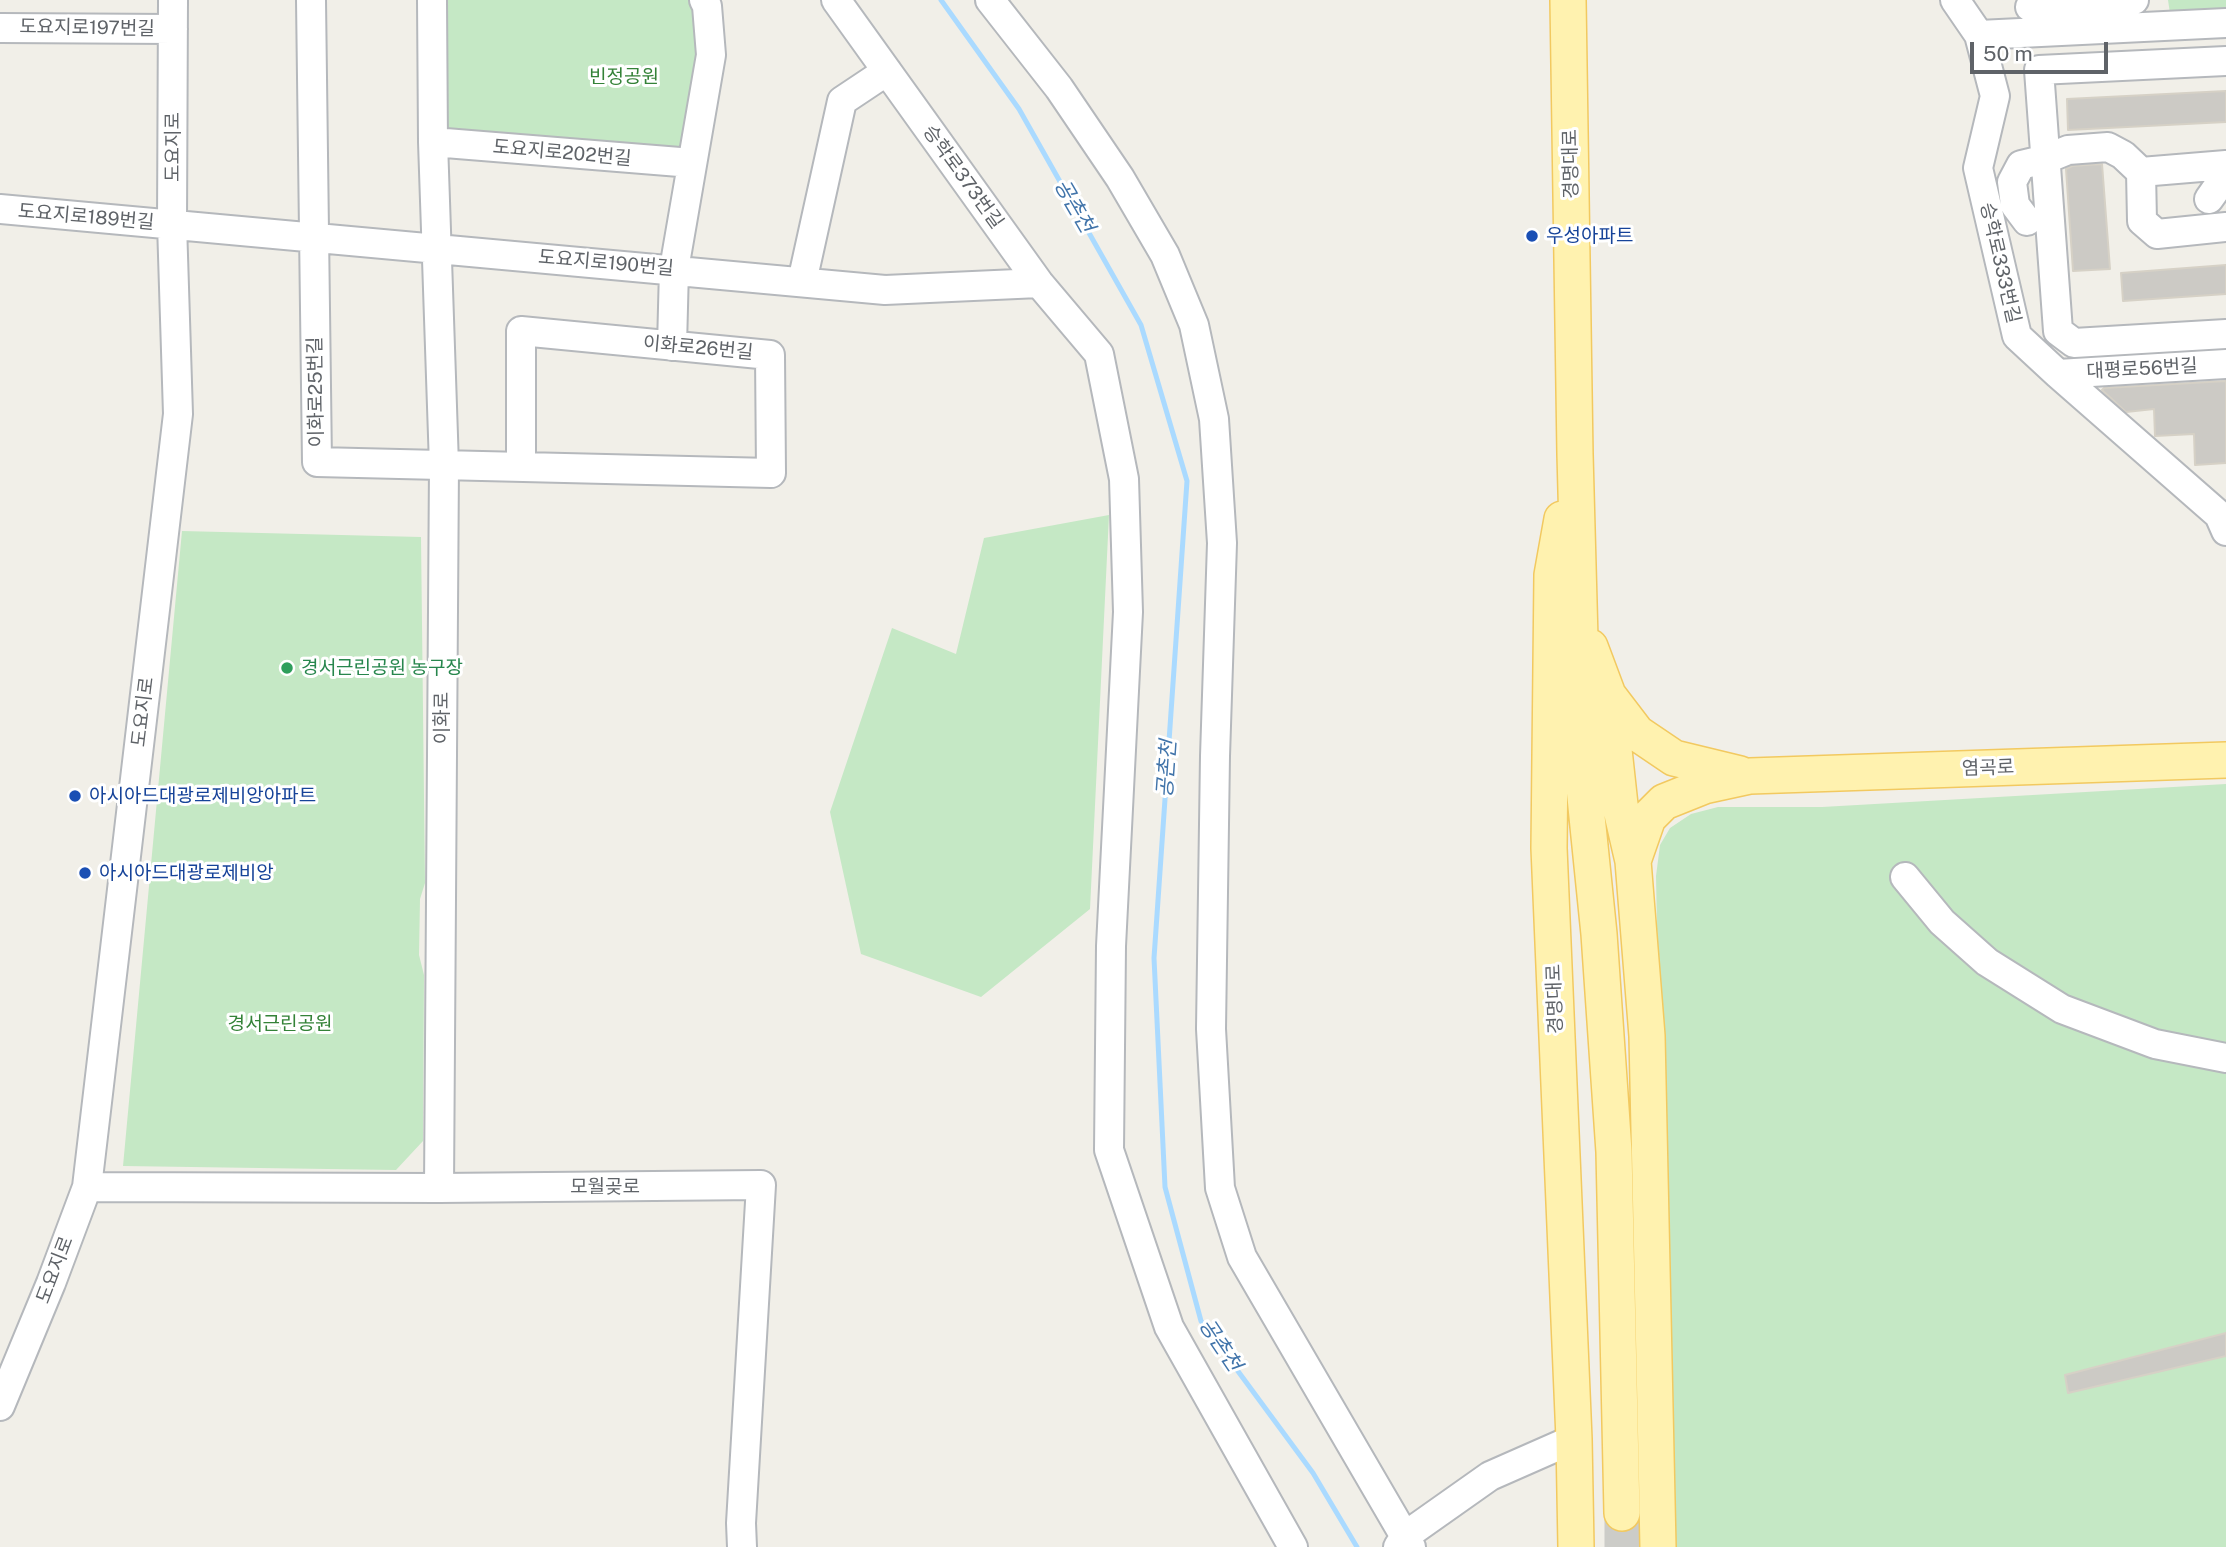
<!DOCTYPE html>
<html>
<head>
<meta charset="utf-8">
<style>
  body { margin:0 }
  #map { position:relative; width:2226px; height:1547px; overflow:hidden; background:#f1efe8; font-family:"Public Sans",sans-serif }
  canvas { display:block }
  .scale { position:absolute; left:1970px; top:42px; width:138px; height:32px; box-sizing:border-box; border:4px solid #5f6368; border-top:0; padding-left:9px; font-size:21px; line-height:24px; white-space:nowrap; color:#5f6368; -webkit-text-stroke:5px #fff; paint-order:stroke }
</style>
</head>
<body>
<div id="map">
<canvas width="2226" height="1547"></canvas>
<div class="scale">50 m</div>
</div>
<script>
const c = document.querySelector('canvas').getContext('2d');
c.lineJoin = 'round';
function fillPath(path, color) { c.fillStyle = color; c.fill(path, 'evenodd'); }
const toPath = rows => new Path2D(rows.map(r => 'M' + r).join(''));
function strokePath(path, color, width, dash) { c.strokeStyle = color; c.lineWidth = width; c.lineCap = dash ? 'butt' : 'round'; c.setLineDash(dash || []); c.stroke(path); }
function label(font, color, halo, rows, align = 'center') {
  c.font = font + ' "Public Sans","Noto Sans KR",sans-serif'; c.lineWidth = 6; c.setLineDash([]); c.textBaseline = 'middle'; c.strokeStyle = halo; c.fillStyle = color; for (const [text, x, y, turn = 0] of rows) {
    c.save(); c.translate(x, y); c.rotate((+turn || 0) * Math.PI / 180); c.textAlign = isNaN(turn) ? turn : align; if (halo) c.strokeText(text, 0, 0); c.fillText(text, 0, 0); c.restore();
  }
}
const green = toPath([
  [435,0,701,0,704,8,689,160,435,139],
  [2168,0,2226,0,2226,17,2171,20],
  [1109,515,1090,909,981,997,861,954,830,812,892,628,956,654,984,538],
  [182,531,421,537,425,883,420,899,419,955,424,975,423,1141,396,1170,123,1166],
  [2226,784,2226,1547,1669,1547,1656,876,1660,845,1670,828,1691,814,1718,807,1822,807]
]);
const stream = toPath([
  [941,0,1019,109,1141,325,1187,481,1154,958,1165,1187,1201,1321,1313,1473,1357,1547]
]);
const building = toPath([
  [2226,91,2226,122,2068,130,2067,99,2226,91],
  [2102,164,2110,269,2073,271,2066,169,2072,166,2102,164],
  [2226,265,2226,294,2123,301,2121,273,2226,265],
  [2226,381,2226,463,2195,465,2194,434,2155,436,2154,409,2126,412,2102,390,2104,388,2226,381],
  [2226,1333,2226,1356,2068,1393,2065,1375,2226,1333]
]);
const majorTunnel = toPath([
  [1622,1513,1622,1547]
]);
const minor = toPath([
  [311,0,317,462,771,473,770,355,521,331,521,467],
  [432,0,433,142,444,465,439,1188],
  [836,0,1039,283,1099,354,1124,479,1128,612,1111,946,1109,1150,1169,1327,1293,1547],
  [990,0,1059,88,1120,178,1165,255,1194,325,1214,419,1222,543,1215,756,1211,1029,1220,1188,1242,1257,1411,1547],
  [1955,0,1979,35,1995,96,1978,168,2017,336,2058,374,2219,515,2226,531],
  [2057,5,2134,0],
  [2030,7,2057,5,2058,21],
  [0,28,173,29],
  [1979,35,2226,23],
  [2226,61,2039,70,2058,331,2074,343,2226,334],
  [433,142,692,163],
  [2226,165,2141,172,2142,221,2157,234,2226,227],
  [2209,199,2221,182,2226,182],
  [0,209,885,290,1039,283],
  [2027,221,2015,205,2012,182,2021,165,2046,159,2068,150,2108,147,2123,155,2141,172],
  [802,282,842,101,887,71],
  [672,346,674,269,711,55,707,6,704,0],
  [2058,374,2226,364],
  [1905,877,1942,922,1987,962,2062,1009,2155,1044,2226,1058],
  [87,1187,439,1188,761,1185,741,1523,742,1547],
  [0,1406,51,1283,87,1187,178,414,172,224,173,0],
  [1398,1547,1405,1536,1490,1476,1574,1439]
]);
const major = toPath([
  [1568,0,1575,454,1584,787,1599,934,1614,1152,1622,1513],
  [1562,519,1552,575,1549,848,1574,1439,1576,1547],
  [1590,647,1608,695,1620,805,1633,861,1647,1036,1658,1547],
  [1608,695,1637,733,1674,758,1740,774],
  [1633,861,1648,818,1664,802,1704,786,1750,776,2226,760]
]);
const markers = [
  [1532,236,7,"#1a4fb4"],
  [287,668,7,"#2e9e5b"],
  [75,796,7,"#1a4fb4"],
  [85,873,7,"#1a4fb4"]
];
const streetNames = [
  ["도요지로197번길",87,28,1],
  ["도요지로",173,147,-90],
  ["도요지로202번길",562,153,5],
  ["경명대로",1571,164,-91],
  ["승학로373번길",963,177,54],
  ["도요지로189번길",86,217,5],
  ["도요지로190번길",606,263,5],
  ["승학로333번길",2000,263,77],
  ["이화로26번길",698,348,5],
  ["대평로56번길",2142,369,-3],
  ["이화로25번길",316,392,-91],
  ["도요지로",143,712,-83],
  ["이화로",442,718,-90],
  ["염곡로",1988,768,-2],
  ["경명대로",1555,999,-92],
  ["모월곶로",605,1187],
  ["도요지로",55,1270,-69]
];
const parkNames = [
  ["빈정공원",624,77],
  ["경서근린공원",280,1024]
];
const transitNames = [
  ["우성아파트",1546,236],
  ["아시아드대광로제비앙아파트",89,796],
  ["아시아드대광로제비앙",99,873]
];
const leisureNames = [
  ["경서근린공원 농구장",301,668]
];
const waterNames = [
  ["공촌천",1074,206,60],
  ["공촌천",1167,769,-86],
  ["공촌천",1220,1345,56]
];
fillPath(green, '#c5e8c5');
strokePath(stream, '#aadaff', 5);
fillPath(building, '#cccac5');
strokePath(building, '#d6d1c6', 2);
strokePath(majorTunnel, '#ccccc8', 35, [35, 18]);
strokePath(minor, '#b5b8bc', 32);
strokePath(major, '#f2c960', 38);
strokePath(minor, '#fff', 28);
strokePath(major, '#fff2af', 35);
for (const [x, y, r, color] of markers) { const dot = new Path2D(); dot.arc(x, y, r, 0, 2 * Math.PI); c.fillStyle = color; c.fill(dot); strokePath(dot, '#fff', 2.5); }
label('19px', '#5f6368', '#fff', streetNames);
label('19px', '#348238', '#fff', parkNames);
label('19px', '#164399', '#fff', transitNames, 'left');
label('19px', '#27864d', '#fff', leisureNames, 'left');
label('italic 21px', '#4174aa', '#fff', waterNames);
</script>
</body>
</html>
